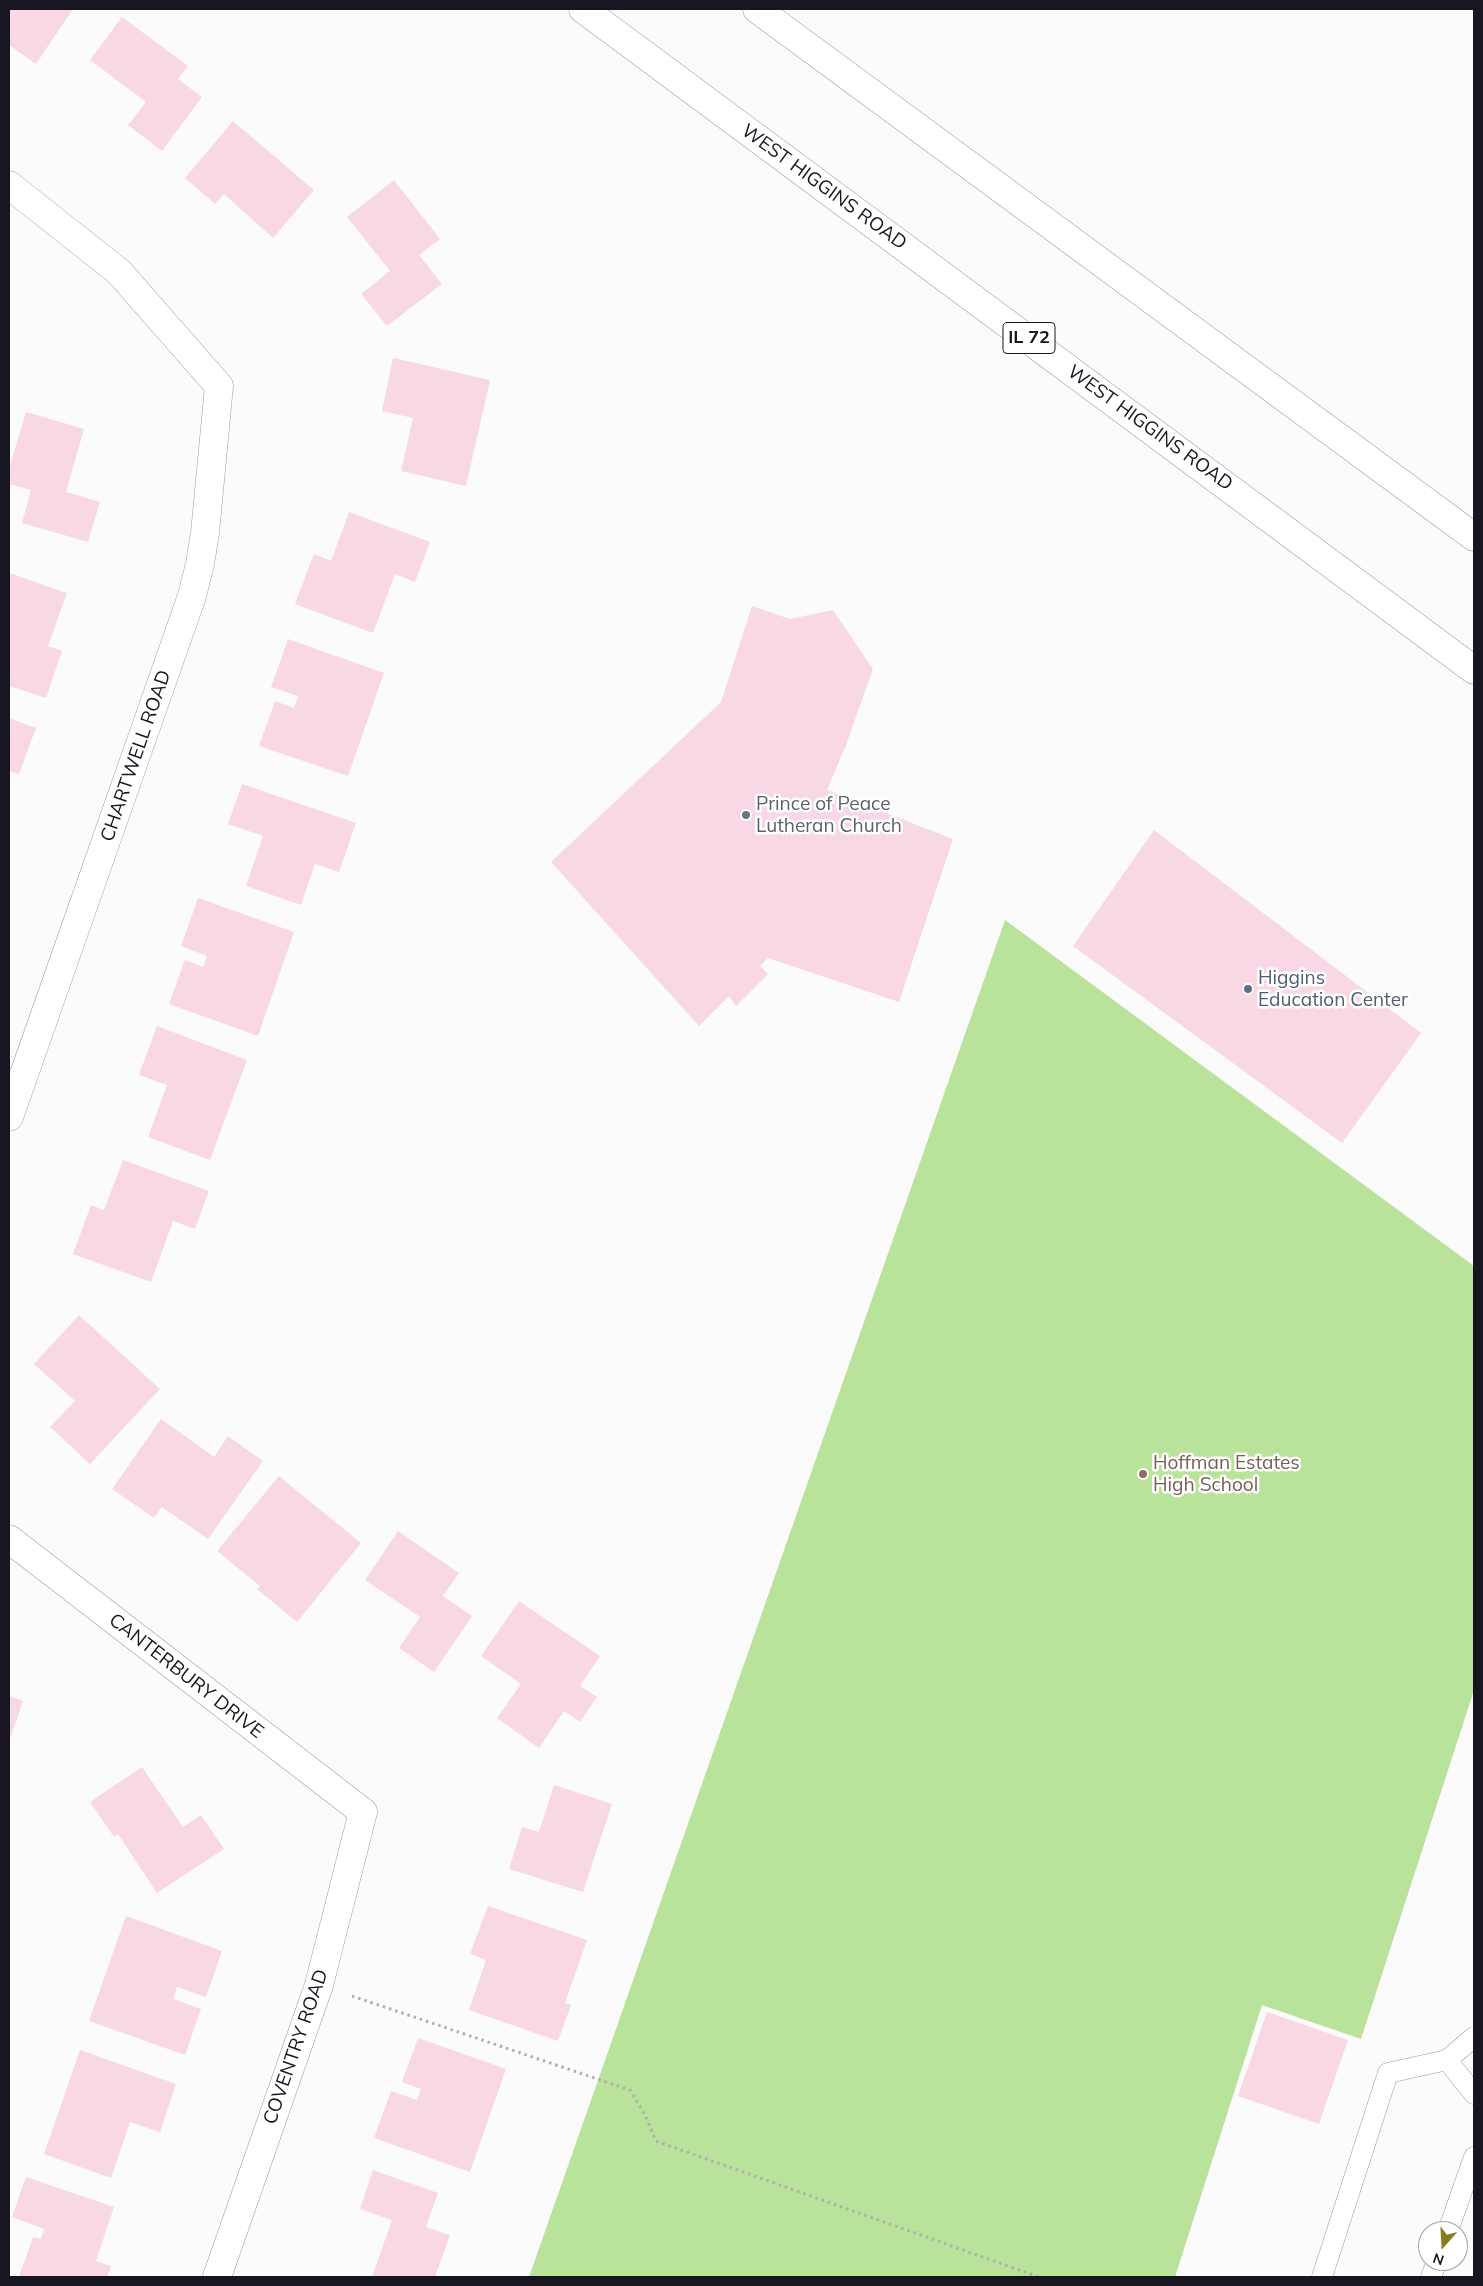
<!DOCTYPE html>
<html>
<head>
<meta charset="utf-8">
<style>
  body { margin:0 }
  #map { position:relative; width:1483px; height:2286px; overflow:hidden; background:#fbfbfb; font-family:Mulish,sans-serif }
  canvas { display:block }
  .frame { position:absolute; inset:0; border:10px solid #17151f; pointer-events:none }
  .north { position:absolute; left:1418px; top:2221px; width:50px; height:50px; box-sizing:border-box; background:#fff; border:1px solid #a2a1a5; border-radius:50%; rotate:199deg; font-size:14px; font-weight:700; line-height:20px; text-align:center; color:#17151f }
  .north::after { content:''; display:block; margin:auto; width:18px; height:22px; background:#897b21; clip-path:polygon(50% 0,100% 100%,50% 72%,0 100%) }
</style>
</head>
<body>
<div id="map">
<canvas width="1483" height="2286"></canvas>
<div class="frame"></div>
<div class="north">N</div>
</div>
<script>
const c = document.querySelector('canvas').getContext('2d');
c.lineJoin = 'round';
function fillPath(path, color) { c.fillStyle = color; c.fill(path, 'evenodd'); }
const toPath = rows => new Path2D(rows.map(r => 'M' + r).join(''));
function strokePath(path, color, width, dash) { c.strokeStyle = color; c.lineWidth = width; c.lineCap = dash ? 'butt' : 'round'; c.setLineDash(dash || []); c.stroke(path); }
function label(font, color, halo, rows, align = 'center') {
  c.font = font + ' Mulish,sans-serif'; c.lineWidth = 5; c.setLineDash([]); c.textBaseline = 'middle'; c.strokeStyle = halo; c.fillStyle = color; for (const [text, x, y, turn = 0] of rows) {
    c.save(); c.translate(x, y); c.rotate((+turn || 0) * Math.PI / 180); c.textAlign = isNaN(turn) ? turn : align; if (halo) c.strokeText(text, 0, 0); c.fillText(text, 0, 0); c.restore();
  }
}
const green = toPath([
  [1005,920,1474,1266,1474,1690,1361,2039,1262,2005,1175,2277,529,2277]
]);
const building = toPath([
  [9,9,73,9,36,64,9,45],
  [122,17,188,66,178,79,202,97,162,151,128,125,146,102,90,60],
  [233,121,314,190,273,238,224,194,215,204,185,178],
  [394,180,440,239,419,255,442,284,387,326,361,294,390,271,347,217],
  [393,358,490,380,466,486,401,471,413,418,382,411],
  [26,412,84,429,66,492,100,502,88,542,22,523,31,490,9,484,9,469],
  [349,512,430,542,415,582,395,574,373,633,295,604,314,554,331,561],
  [9,573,67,593,48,646,62,651,46,698,9,686],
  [752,606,790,619,833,610,873,669,846,745,827,790,953,839,899,1002,768,958,760,966,768,974,736,1006,729,996,699,1026,551,862,721,702],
  [288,639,384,673,348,776,259,746,275,701,294,708,298,696,271,687],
  [9,718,36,728,19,774,9,771],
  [242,784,356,823,339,872,315,864,301,905,246,886,263,836,228,824],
  [1154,830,1421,1033,1342,1143,1073,946],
  [198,898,294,932,258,1036,169,1004,185,960,203,967,207,956,181,946],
  [157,1026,247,1060,210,1160,148,1137,167,1085,139,1075],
  [123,1160,209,1191,195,1229,173,1221,151,1282,73,1254,91,1205,104,1210],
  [79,1315,160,1389,90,1464,50,1427,75,1401,34,1364],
  [161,1419,214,1457,228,1436,263,1461,208,1539,162,1507,154,1518,112,1489],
  [279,1476,361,1543,297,1622,257,1589,260,1586,217,1551],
  [398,1531,459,1573,443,1596,472,1616,434,1672,399,1648,420,1617,365,1580],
  [519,1601,600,1656,580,1686,597,1697,580,1722,564,1711,539,1748,497,1718,521,1684,481,1656],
  [9,1696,23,1701,9,1742],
  [142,1767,183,1827,201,1815,224,1849,157,1893,118,1834,114,1837,90,1802],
  [554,1785,612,1804,583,1892,509,1869,522,1827,539,1832],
  [488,1906,587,1940,565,2003,571,2005,558,2041,469,2010,486,1960,470,1954],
  [126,1916,222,1951,206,1997,177,1987,173,1999,201,2009,185,2055,89,2021],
  [1267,2012,1348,2040,1319,2124,1238,2096],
  [418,2038,506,2069,470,2172,374,2138,391,2091,417,2100,421,2089,402,2082],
  [80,2050,176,2084,160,2132,130,2122,111,2178,44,2154],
  [373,2170,438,2193,426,2227,450,2235,435,2277,372,2277,392,2220,360,2209],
  [26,2177,114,2207,96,2261,111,2266,107,2277,19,2277,33,2237,41,2239,44,2229,12,2217]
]);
const path = toPath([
  [352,1996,630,2090,645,2115,656,2141,1039,2277]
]);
const lane = toPath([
  [1447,2060,1474,2094],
  [1448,2231,1474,2157],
  [1322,2277,1388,2073,1447,2060,1474,2037],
  [1431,2277,1437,2261]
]);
const street = toPath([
  [9,185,119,272,219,386,205,533,200,564,192,596,9,1117],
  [9,1539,363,1812,319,1985,217,2277]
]);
const primary = toPath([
  [583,9,1474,670],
  [757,9,1474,537]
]);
const markers = [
  [746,815,5,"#6b7280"],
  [1248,989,5,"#5c6f8a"],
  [1143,1474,5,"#8d6e63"]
];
const shields = [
  [1029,338,52]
];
const shieldNames = [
  ["IL 72",1029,338]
];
const streetNames = [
  ["WEST HIGGINS ROAD",824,187,36],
  ["WEST HIGGINS ROAD",1150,428,36],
  ["CHARTWELL ROAD",136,756,-71],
  ["CANTERBURY DRIVE",186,1676,38],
  ["COVENTRY ROAD",296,2047,-71]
];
const worshipNames = [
  ["Prince of Peace",756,804],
  ["Lutheran Church",756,826]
];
const serviceNames = [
  ["Higgins",1258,978],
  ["Education Center",1258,1000]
];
const educationNames = [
  ["Hoffman Estates",1153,1463],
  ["High School",1153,1485]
];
fillPath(green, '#b9e39a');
fillPath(building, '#f9d8e6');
strokePath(lane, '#9d97b3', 21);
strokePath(street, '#9d97b3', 29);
strokePath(primary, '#9d97b3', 29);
strokePath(path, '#afafb2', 3, [2.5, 4]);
strokePath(lane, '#fff', 20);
strokePath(street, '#fff', 28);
strokePath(primary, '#fff', 28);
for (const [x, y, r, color] of markers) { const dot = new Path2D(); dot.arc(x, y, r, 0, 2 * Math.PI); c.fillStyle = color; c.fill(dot); strokePath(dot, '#fff', 2); }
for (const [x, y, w] of shields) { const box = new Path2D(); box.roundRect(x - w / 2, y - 15.5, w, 31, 4); c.fillStyle = '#fff'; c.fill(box); strokePath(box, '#17151f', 1); }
label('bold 18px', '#17151f', null, shieldNames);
label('19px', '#17151f', '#fff', streetNames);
label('19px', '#5b616d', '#fff', worshipNames, 'left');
label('19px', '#4e5e75', '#fff', serviceNames, 'left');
label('19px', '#785e54', '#fff', educationNames, 'left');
</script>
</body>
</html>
